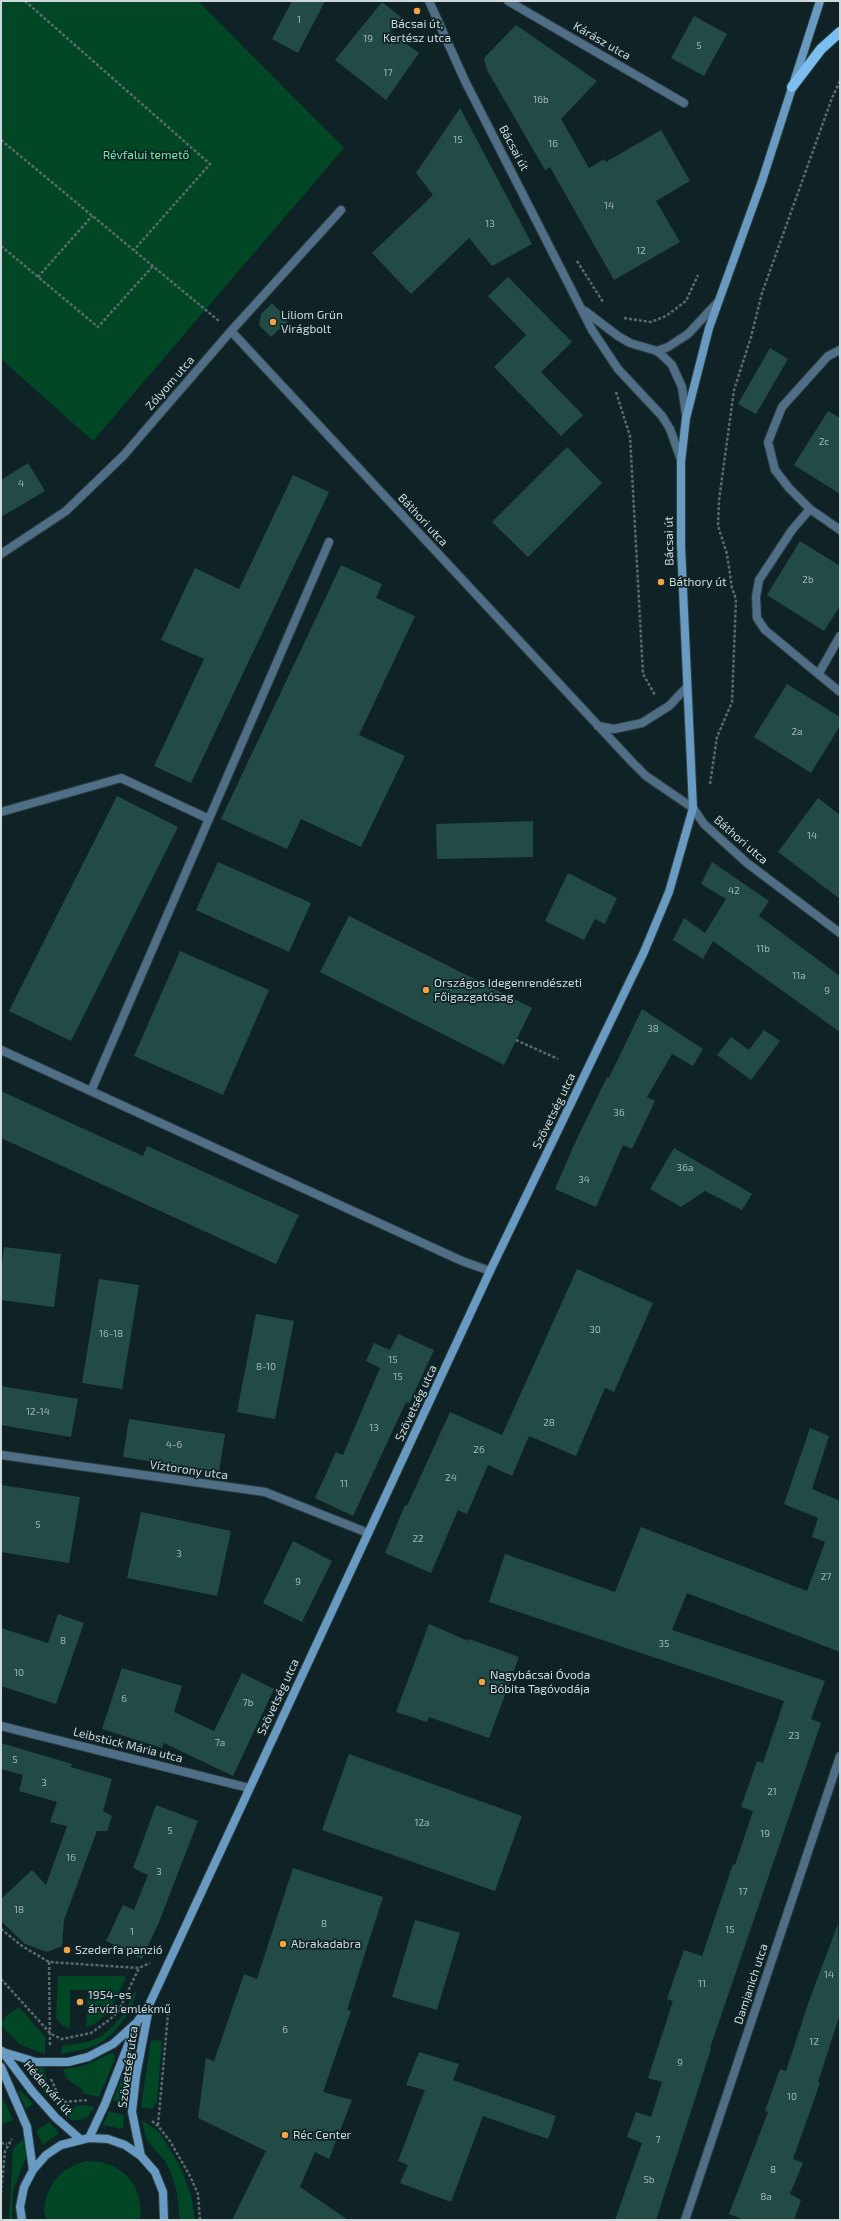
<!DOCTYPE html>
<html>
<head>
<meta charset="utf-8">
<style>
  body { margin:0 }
  #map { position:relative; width:841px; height:2221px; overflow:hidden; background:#0f2327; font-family:"Exo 2",sans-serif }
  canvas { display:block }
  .frame { position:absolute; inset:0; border:2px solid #cdd9db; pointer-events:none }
</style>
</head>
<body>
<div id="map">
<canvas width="841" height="2221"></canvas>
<div class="frame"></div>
</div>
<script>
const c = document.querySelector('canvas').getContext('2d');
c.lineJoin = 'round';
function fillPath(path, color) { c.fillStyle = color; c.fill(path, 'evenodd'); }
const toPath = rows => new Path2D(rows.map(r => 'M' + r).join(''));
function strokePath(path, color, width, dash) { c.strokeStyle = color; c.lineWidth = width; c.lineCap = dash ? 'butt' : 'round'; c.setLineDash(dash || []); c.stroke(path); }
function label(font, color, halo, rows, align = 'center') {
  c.font = font + ' "Exo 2",sans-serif'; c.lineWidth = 3.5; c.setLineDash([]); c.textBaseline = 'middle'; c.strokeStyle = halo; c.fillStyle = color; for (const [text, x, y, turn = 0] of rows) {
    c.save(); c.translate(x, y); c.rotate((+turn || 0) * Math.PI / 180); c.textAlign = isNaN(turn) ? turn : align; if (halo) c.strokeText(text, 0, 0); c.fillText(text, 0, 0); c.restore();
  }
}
const green = toPath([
  [1,1,198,1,344,148,93,441,1,359],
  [58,1976,124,1976,126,1978,109,2012,94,2024,86,2027,88,1990,70,1990,70,2029,62,2025,56,2018],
  [137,1991,130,2012,113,2033,102,2042,89,2048,61,2054,62,2046,87,2042,100,2037,110,2029,123,2015,134,1993],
  [19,2007,45,2037,45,2054,21,2045,3,2028,2,2022,6,2016],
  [151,2040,162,2041,157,2102,152,2109,141,2107],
  [112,2053,115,2056,114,2061,99,2097,83,2093,83,2090,66,2078,63,2069,83,2066],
  [35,2066,44,2068,47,2082,52,2091,47,2096,32,2073,31,2068],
  [124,2073,127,2073,125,2104,113,2100],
  [21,2091,33,2104,26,2109,18,2092],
  [1,2094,13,2120,2,2124,1,2124],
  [84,2105,95,2107,87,2117,80,2120,72,2120,62,2113,77,2106],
  [109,2111,124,2115,123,2129,103,2125],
  [142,2120,159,2132,179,2164,191,2195,195,2220,180,2220,177,2193,172,2176,165,2161,146,2139],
  [49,2122,59,2133,43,2145,36,2131],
  [23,2139,26,2157,13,2191,12,2220,9,2220,13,2149],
  [88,2161,101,2162,113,2166,125,2174,134,2185,139,2198,141,2212,139,2220,46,2220,44,2208,47,2194,54,2181,64,2171,76,2164]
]);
const building = toPath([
  [292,1,325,1,298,53,272,39],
  [382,2,401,17,390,32,419,53,386,100,335,60],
  [694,16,727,34,704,76,671,58],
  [516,25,597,81,561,119,589,168,604,159,606,162,661,130,690,181,656,201,680,242,614,280,550,167,545,170,487,70,484,58],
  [460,108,532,244,492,266,469,238,411,294,372,253,433,195,416,173],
  [508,277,572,342,541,372,583,415,561,436,494,367,526,335,488,296],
  [272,303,289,320,271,337,259,325,261,314],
  [770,348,788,359,756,414,738,404],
  [828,411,840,418,840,494,794,465],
  [567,447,602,483,528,557,492,522],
  [28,463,45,491,1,517,1,480],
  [293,475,329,492,191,783,154,766,204,659,161,640,195,568,239,589],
  [800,541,840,566,840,606,824,631,767,595],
  [341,565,382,584,376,598,415,616,359,735,405,756,361,847,301,819,287,849,221,819],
  [787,684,840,717,840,726,811,773,754,737],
  [117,796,178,827,71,1041,9,1011],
  [818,798,840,815,840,899,778,852],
  [533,821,533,857,437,859,436,824],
  [218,862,311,903,289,952,196,910],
  [712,862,769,901,759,916,840,976,840,1032,713,941,703,959,673,940,684,918,705,933,726,899,701,884],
  [568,873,617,898,605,924,595,919,584,940,545,921],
  [349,916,532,1008,504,1065,320,972],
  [180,951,269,990,223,1095,134,1056],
  [642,1009,703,1049,693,1066,672,1054,647,1097,655,1101,632,1149,623,1145,596,1207,555,1189,574,1145,607,1077,609,1078],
  [764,1030,780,1041,751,1080,717,1055,731,1037,749,1050],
  [1,1091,143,1156,147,1146,299,1215,276,1264,1,1138],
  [674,1148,752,1194,742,1210,705,1191,681,1207,650,1189],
  [4,1247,61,1254,54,1307,1,1300,1,1273],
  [577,1269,653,1303,614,1392,605,1388,576,1456,529,1436,512,1476,488,1465,467,1514,458,1510,431,1573,385,1553,405,1505,407,1506,450,1412,502,1435],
  [99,1279,139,1285,122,1389,82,1383],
  [256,1314,294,1321,275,1419,237,1412],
  [398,1334,434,1350,409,1404,406,1402,353,1516,315,1498,336,1452,343,1455,380,1368,366,1361,374,1343,390,1350],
  [1,1386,78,1399,71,1437,1,1425],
  [129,1419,225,1434,219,1472,123,1457],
  [810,1428,829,1436,812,1489,840,1501,840,1652,687,1593,672,1630,825,1681,811,1719,821,1723,710,2048,711,2049,656,2220,615,2220,642,2143,627,2137,636,2112,651,2117,662,2082,648,2078,673,2001,667,1999,684,1950,702,1956,733,1864,735,1865,753,1811,741,1807,757,1761,763,1763,784,1701,489,1602,505,1554,615,1592,641,1527,807,1591,825,1542,812,1537,818,1518,784,1504],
  [1,1485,80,1497,69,1563,1,1552],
  [141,1512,231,1531,217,1596,127,1578],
  [293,1541,332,1561,302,1622,263,1603],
  [58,1614,84,1623,56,1704,1,1686,1,1628,48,1643],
  [429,1624,468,1641,469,1639,519,1657,489,1738,429,1717,427,1722,396,1712],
  [122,1668,182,1686,174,1712,214,1731,242,1673,274,1689,233,1776,164,1743,162,1748,102,1729],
  [1,1743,72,1764,71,1767,112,1779,103,1811,112,1816,107,1831,97,1831,64,1920,62,1946,47,1952,25,1944,1,1921,1,1899,32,1870,46,1885,67,1826,50,1822,57,1802,19,1791,23,1775,1,1769],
  [349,1754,522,1816,495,1891,322,1830],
  [156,1805,198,1821,159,1922,142,1959,106,1941,123,1905,134,1910,148,1875,133,1868],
  [293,1868,383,1897,347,2010,351,2011,323,2092,352,2100,329,2159,315,2152,300,2187,348,2220,232,2220,266,2151,198,2118,206,2058,214,2061,244,1974,257,1979],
  [415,1920,460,1933,437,2010,392,1997],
  [838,1924,840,2014,818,2082,820,2083,793,2159,803,2163,790,2194,801,2200,794,2220,745,2220,729,2214,768,2112,765,2111,780,2069,786,2071,809,2001],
  [419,2052,459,2064,453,2080,556,2116,548,2139,483,2116,451,2202,400,2183,408,2165,398,2161,425,2090,406,2085]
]);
const path = toPath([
  [25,1,210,164,134,250],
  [1,140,219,321],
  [1,246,98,327,153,266],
  [577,261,603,302],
  [38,277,92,216],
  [624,318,651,322,666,316,686,301,698,275],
  [616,392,630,436,643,674,655,695],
  [710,784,717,737,732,702,736,599,732,588,727,554,718,526,719,500,734,390,751,337,762,293,832,98,840,81],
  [516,1040,558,1059],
  [1,1929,22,1946,49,1962,139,1968,150,1963],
  [49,1962,50,2046],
  [1,1979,51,2034,62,2039,91,2033,109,2020,118,2012,139,1968],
  [51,2079,56,2090],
  [64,2102,89,2100],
  [152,2121,158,2126,170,2141,190,2176,198,2194,200,2220],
  [158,2125,169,2003],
  [1,2143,7,2144],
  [1,2193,5,2151,12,2139]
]);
const lane = toPath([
  [840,350,828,356,782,407,768,442,775,470,789,488,810,509,840,530],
  [810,509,792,530,759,580,756,597,757,618,765,630,840,692],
  [819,673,840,636],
  [1,812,121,778,209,819],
  [1,1050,462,1261,490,1271],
  [91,1091,329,542]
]);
const street = toPath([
  [429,1,465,81,592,330,618,369,662,416,670,429,681,460],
  [508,1,684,103],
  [585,311,618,336,630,343,657,351,664,357,672,365,682,387,686,415],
  [231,331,632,762,646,776,693,808,704,824,747,863,840,933],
  [657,351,668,347,688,334,717,303],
  [1,554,66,511,124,455,231,331,341,210],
  [598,726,614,729,642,723,669,706,687,687],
  [1,1455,265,1492,368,1533],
  [1,1726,249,1788],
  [685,2220,840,1756]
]);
const secondary = toPath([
  [2,2051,32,2091,56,2118,80,2139],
  [3,2052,36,2062,68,2062,88,2057,113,2044,135,2024],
  [1,2067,27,2127,33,2170],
  [89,2138,105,2104,137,2022,149,2005,490,1271,644,952,669,892,693,808,681,546,681,462,686,418,709,328,762,181,820,1],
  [141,2156,132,2112,136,2076,149,2008],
  [22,2220,20,2207,24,2187,33,2170,46,2155,61,2145,89,2138,108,2139,125,2145,141,2156,155,2172,163,2192,164,2220]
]);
const primary = toPath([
  [792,87,821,49,840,32]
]);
const markers = [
  [417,11,4,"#f4a344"],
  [273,322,4,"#f4a344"],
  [661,582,4,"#f4a344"],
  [426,990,4,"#f4a344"],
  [482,1682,4,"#f4a344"],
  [283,1944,4,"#f4a344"],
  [67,1950,4,"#f4a344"],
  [80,2002,4,"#f4a344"],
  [285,2135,4,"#f4a344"]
];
const numberNames = [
  ["1",299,20],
  ["19",368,39],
  ["5",699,46],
  ["17",388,73],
  ["16b",541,100],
  ["15",458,140],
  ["16",553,144],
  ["14",609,206],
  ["13",490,224],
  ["12",641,251],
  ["2c",824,442],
  ["4",21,484],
  ["2b",808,580],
  ["2a",797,732],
  ["14",812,836],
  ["42",734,891],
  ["11b",763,949],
  ["11a",799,976],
  ["9",827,991],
  ["38",653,1029],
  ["36",619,1113],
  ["36a",685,1168],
  ["34",584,1180],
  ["30",595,1330],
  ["16-18",111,1334],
  ["15",393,1360],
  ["8-10",266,1367],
  ["15",398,1377],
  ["12-14",38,1412],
  ["28",549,1423],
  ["13",374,1428],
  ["4-6",174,1445],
  ["26",479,1450],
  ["24",451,1478],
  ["11",344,1484],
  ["5",38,1525],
  ["22",418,1539],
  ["3",179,1554],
  ["27",826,1577],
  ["9",298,1582],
  ["8",63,1641],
  ["35",664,1644],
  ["10",19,1673],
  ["6",124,1699],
  ["7b",248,1703],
  ["23",794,1736],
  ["7a",220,1743],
  ["5",15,1760],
  ["3",44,1783],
  ["21",772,1792],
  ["12a",422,1823],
  ["5",170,1831],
  ["19",765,1834],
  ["16",71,1858],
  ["3",159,1872],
  ["17",743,1892],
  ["18",19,1910],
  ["8",324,1924],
  ["15",730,1930],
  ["1",132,1932],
  ["14",829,1975],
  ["11",702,1984],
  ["6",285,2030],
  ["12",814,2042],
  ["9",680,2063],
  ["10",792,2097],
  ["7",658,2140],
  ["8",773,2170],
  ["5b",649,2180],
  ["8a",766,2197]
];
const poiNames = [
  ["Bácsai út,",417,24,"center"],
  ["Kertész utca",417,38,"center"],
  ["Liliom Grün",281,315],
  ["Virágbolt",281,329],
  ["Báthory út",669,582],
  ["Országos Idegenrendészeti",434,983],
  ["Főigazgatósag",434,997],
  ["Nagybácsai Óvoda",490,1675],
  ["Bóbita Tagóvodája",490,1689],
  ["Abrakadabra",291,1944],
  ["Szederfa panzió",75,1950],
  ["1954-es",88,1995],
  ["árvízi emlékmű",88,2009],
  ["Réc Center",293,2135]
];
const streetNames = [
  ["Kárász utca",602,41,30],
  ["Bácsai út",514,148,62],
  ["Zólyom utca",170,383,-49],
  ["Báthori utca",423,520,47],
  ["Bácsai út",669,541,-91],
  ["Báthori utca",741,840,41],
  ["Szövetség utca",554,1111,-64],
  ["Szövetség utca",416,1403,-65],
  ["Víztorony utca",189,1470,8],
  ["Szövetség utca",278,1697,-65],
  ["Leibstück Mária utca",128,1745,14],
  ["Damjanich utca",751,1984,-72],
  ["Szövetség utca",128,2067,-82],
  ["Hédervári út",48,2088,49]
];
const parkNames = [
  ["Révfalui temető",146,155]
];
fillPath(green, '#014725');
fillPath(building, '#234b45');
strokePath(lane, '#2d4044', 10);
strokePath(street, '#2d4044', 10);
strokePath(secondary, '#2d4044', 10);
strokePath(primary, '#2d4044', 12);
strokePath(path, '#5a6b6e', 2.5, [3, 2]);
strokePath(lane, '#506e86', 8);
strokePath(street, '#506e86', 8);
strokePath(secondary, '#699bc2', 8);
strokePath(primary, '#7dbef0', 10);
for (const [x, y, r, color] of markers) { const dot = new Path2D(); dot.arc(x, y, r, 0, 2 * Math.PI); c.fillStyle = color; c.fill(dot); strokePath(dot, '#0f2327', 1.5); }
label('10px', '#a2b6b6', null, numberNames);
label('12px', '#cdd9db', '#0f2327', poiNames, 'left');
label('12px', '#cdd9db', '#0f2327', streetNames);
label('12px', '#77e9a3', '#0f2327', parkNames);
</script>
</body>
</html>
